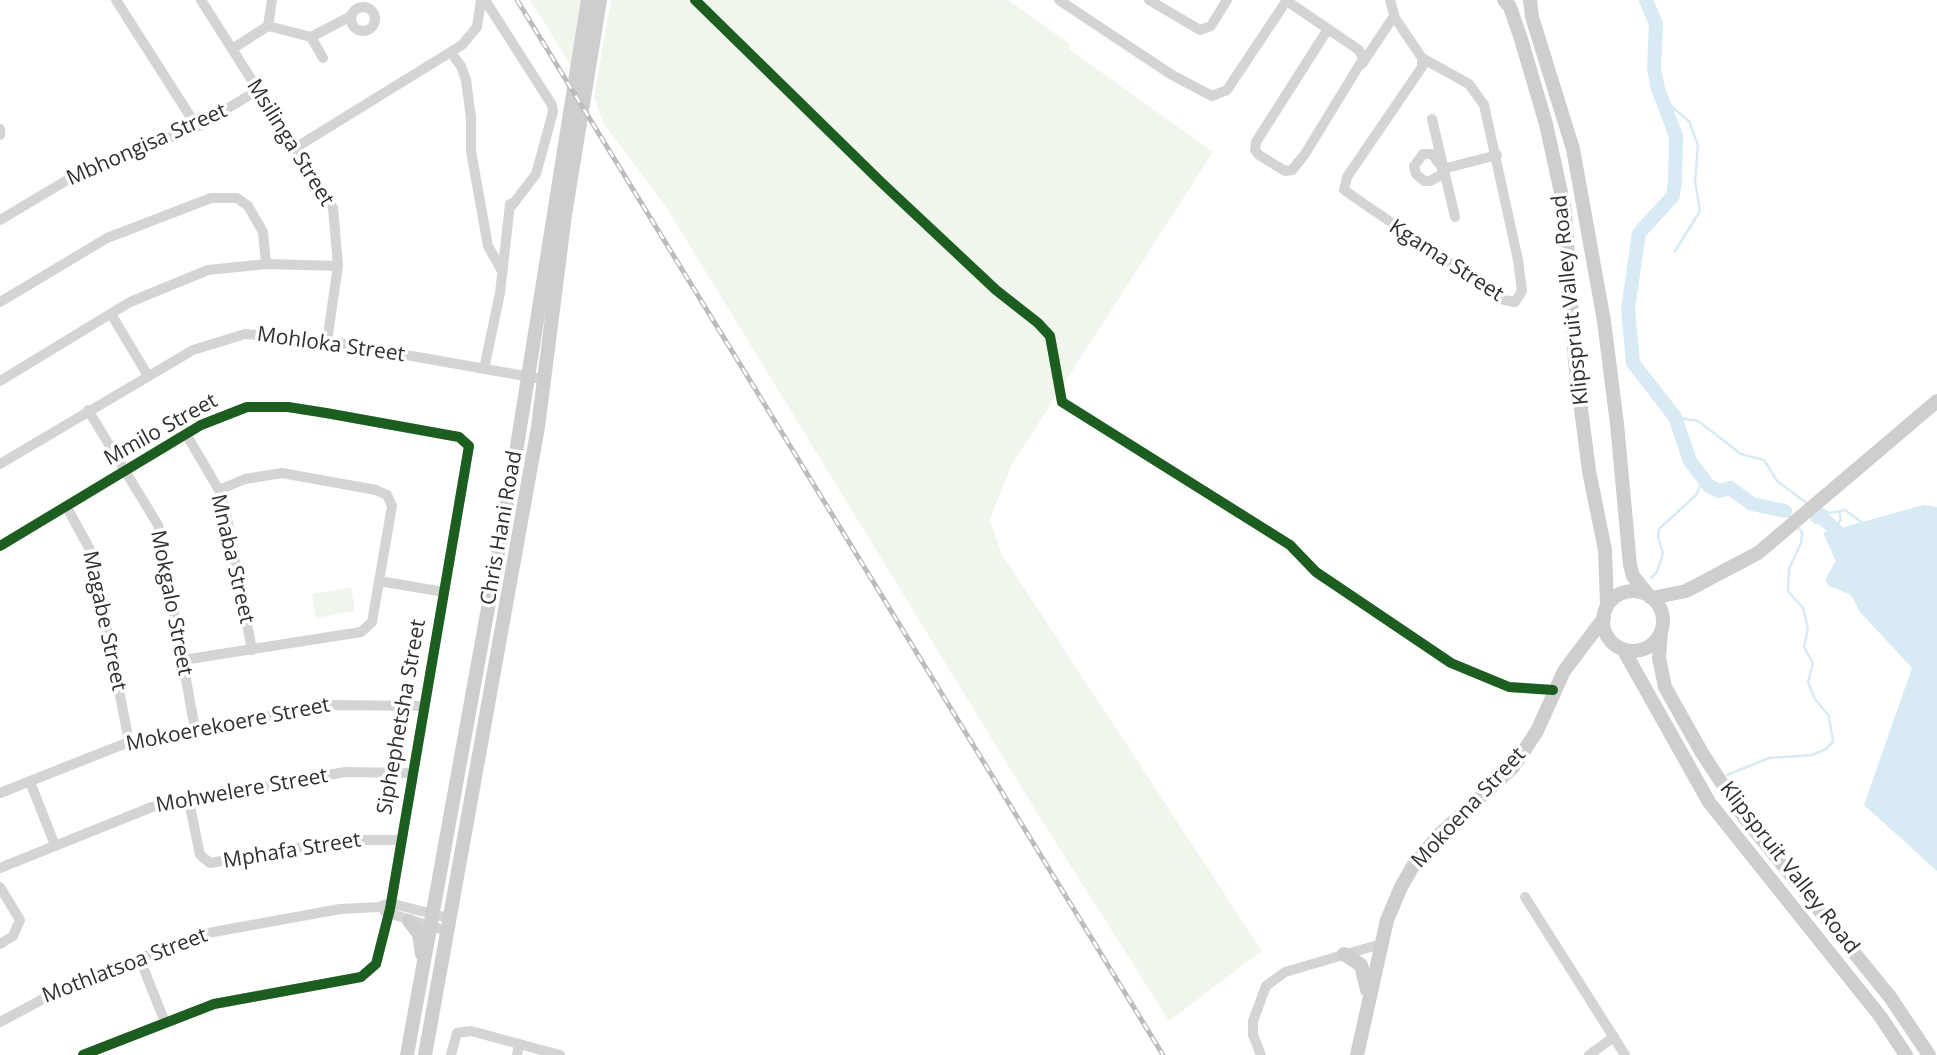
<!DOCTYPE html>
<html>
<head>
<meta charset="utf-8">
<style>
  body { margin:0 }
  canvas { display:block; background:#fff }
</style>
</head>
<body>
<canvas width="1937" height="1055"></canvas>
<script>
const c = document.querySelector('canvas').getContext('2d');
c.lineJoin = 'round';
function fillPath(path, color) { c.fillStyle = color; c.fill(path, 'evenodd'); }
const toPath = rows => new Path2D(rows.map(r => 'M' + r).join(''));
function strokePath(path, color, width, dash) { c.strokeStyle = color; c.lineWidth = width; c.lineCap = dash ? 'butt' : 'round'; c.setLineDash(dash || []); c.stroke(path); }
function label(font, color, halo, rows, align = 'center') {
  c.font = font + ' "Open Sans",sans-serif'; c.lineWidth = 7; c.setLineDash([]); c.textBaseline = 'middle'; c.strokeStyle = halo; c.fillStyle = color; for (const [text, x, y, turn = 0] of rows) {
    c.save(); c.translate(x, y); c.rotate((+turn || 0) * Math.PI / 180); c.textAlign = isNaN(turn) ? turn : align; if (halo) c.strokeText(text, 0, 0); c.fillText(text, 0, 0); c.restore();
  }
}
const green = toPath([
  [530,0,582,0,571,66],
  [611,0,1008,0,1070,44,1069,49,1213,152,1011,466,990,519,1001,553,1262,951,1169,1021,1039,816,666,207,604,124,594,97],
  [351,587,355,611,316,618,312,594]
]);
const water = toPath([
  [1923,505,1937,507,1937,871,1864,805,1912,668,1859,611,1823,533]
]);
const stream = toPath([
  [1661,98,1689,121,1698,145,1695,181,1700,211,1675,251],
  [1675,417,1698,421,1741,454,1764,460,1777,481,1808,504],
  [1722,490,1737,500,1752,504],
  [1818,508,1830,513,1845,510,1864,524],
  [1785,511,1792,519],
  [1834,528,1841,520,1839,512],
  [1651,578,1657,572,1663,553,1658,537,1659,529,1696,495,1703,480],
  [1727,775,1769,758,1812,755,1826,749,1833,742,1829,716,1815,699,1808,682,1813,663,1804,647,1808,629,1803,608,1788,591,1789,569,1801,543,1802,532,1798,527]
]);
const river = toPath([
  [1646,0,1656,24,1654,68,1658,89,1676,136,1675,180,1673,196,1639,233,1628,309,1633,363,1675,417,1690,461,1709,486,1719,491,1730,488,1752,504,1785,511],
  [1817,517,1823,518,1843,537,1846,546,1847,555,1833,580,1855,589,1861,598]
]);
const minor = toPath([
  [116,0,197,127],
  [201,0,333,208,338,266,327,341],
  [485,0,552,105,553,112,536,174,510,208],
  [695,0,882,183,996,290,1038,323,1050,336,1062,402,1290,545,1316,572,1451,663,1509,687,1553,690],
  [1059,0,1172,75,1212,96,1227,90,1287,0],
  [1149,0,1200,30,1211,26,1227,0],
  [1390,0,1395,18,1422,58,1469,84,1484,105,1518,260,1522,291,1515,302,1504,300,1344,190,1347,177,1422,67,1422,58],
  [1287,1,1359,50,1363,59,1305,154,1292,170,1285,171,1259,155,1255,150,1256,142,1328,29],
  '351 19a12 12 0 1 1 24 0a12 12 0 1 1-24 0Z',
  [268,26,311,37,351,16],
  [311,37,323,58],
  [232,49,268,26,272,0],
  [451,53,461,66,466,80,471,118,471,151,488,246,502,271],
  [1362,64,1394,16],
  [1432,119,1455,217],
  [0,129,0,135],
  [295,148,462,45,477,27,481,0],
  [1443,169,1432,154,1423,154,1414,166,1416,174,1424,181,1430,181,1441,175,1443,169,1497,155],
  [0,220,79,173,197,127,258,90],
  [0,302,107,238,211,198,237,198,248,206,263,232,266,264],
  [111,314,147,374],
  [484,369,500,293,510,204],
  [0,381,130,302,208,270,266,264,338,266],
  [88,410,158,525,195,729],
  [186,434,219,490,225,508,252,650],
  [0,464,193,350,245,334,327,341,542,379],
  [66,506,93,555,129,742],
  [0,546,201,425,247,407,288,407,326,413,459,437,469,446,390,909,376,964,361,977,214,1004,83,1055],
  [379,581,444,592],
  [183,660,361,632,372,622,392,506,387,495,376,490,282,473,245,479,219,490],
  [30,782,55,845],
  [0,793,129,742,330,705,424,706],
  [189,801,200,855,210,863,344,840,400,840],
  [0,868,152,807,345,772,412,773],
  [0,887,20,920,13,936,0,944],
  [1525,897,1625,1055],
  [385,912,447,931],
  [139,957,165,1022],
  [0,1022,75,982,208,933,340,909,379,907,390,903,448,918],
  [451,1055,457,1033,471,1031,560,1055],
  [517,1055,519,1044],
  [1261,1055,1253,1035,1253,1021,1266,986,1285,972,1381,944],
  [1589,1055,1614,1037]
]);
const secondary = toPath([
  [1504,0,1510,7,1521,39,1546,124,1565,211,1575,362,1589,471,1605,550,1607,606],
  [1530,0,1532,17,1573,149,1604,321,1617,424,1630,565,1633,576,1650,597],
  '1603 621a30 30 0 1 1 60 0a30 30 0 1 1-60 0Z',
  [1652,598,1686,591,1758,553,1937,401],
  [1661,631,1659,658,1665,687,1702,753,1744,817,1890,997,1929,1055],
  [1623,649,1709,802,1880,1016,1906,1055],
  [409,921,419,934,422,954],
  [1344,954,1361,965,1367,990],
  [407,1055,515,459,588,0],
  [425,1055,538,427,565,215,600,0],
  [1357,1055,1387,920,1401,887,1413,866,1439,835,1513,767,1537,731,1564,671,1604,618]
]);
const rail = toPath([
  [517,0,1163,1055]
]);
const cycleway = toPath([
  [695,0,882,183,996,290,1038,323,1050,336,1062,402,1290,545,1316,572,1451,663,1509,687,1553,690],
  [0,546,201,425,247,407,288,407,326,413,459,437,469,446,390,909,376,964,361,977,214,1004,83,1055]
]);
const streetNames = [
  ["Msilinga Street",290,143,58],
  ["Mbhongisa Street",147,145,-24],
  ["Kgama Street",1446,261,33],
  ["Klipspruit Valley Road",1571,300,-96],
  ["Mohloka Street",331,345,8],
  ["Mmilo Street",161,430,-29],
  ["Chris Hani Road",502,528,-80],
  ["Mnaba Street",232,559,77],
  ["Mokgalo Street",171,603,79],
  ["Magabe Street",104,621,78],
  ["Siphephetsha Street",402,717,-80],
  ["Mokoerekoere Street",228,725,-11],
  ["Mohwelere Street",242,791,-10],
  ["Mokoena Street",1469,808,-47],
  ["Mphafa Street",292,851,-9],
  ["Klipspruit Valley Road",1789,868,52],
  ["Mothlatsoa Street",125,966,-21]
];
fillPath(green, '#f1f6ec');
fillPath(water, '#d8eaf4');
strokePath(stream, '#d8eaf4', 2.5);
strokePath(river, '#d8eaf4', 14);
strokePath(minor, '#d4d4d4', 10);
strokePath(secondary, '#cecece', 14);
strokePath(rail, '#bcbcbc', 5);
strokePath(rail, '#fff', 2.5, [8]);
strokePath(cycleway, '#1b5e20', 10);
label('21px', '#303030', '#fff', streetNames);
</script>
</body>
</html>
